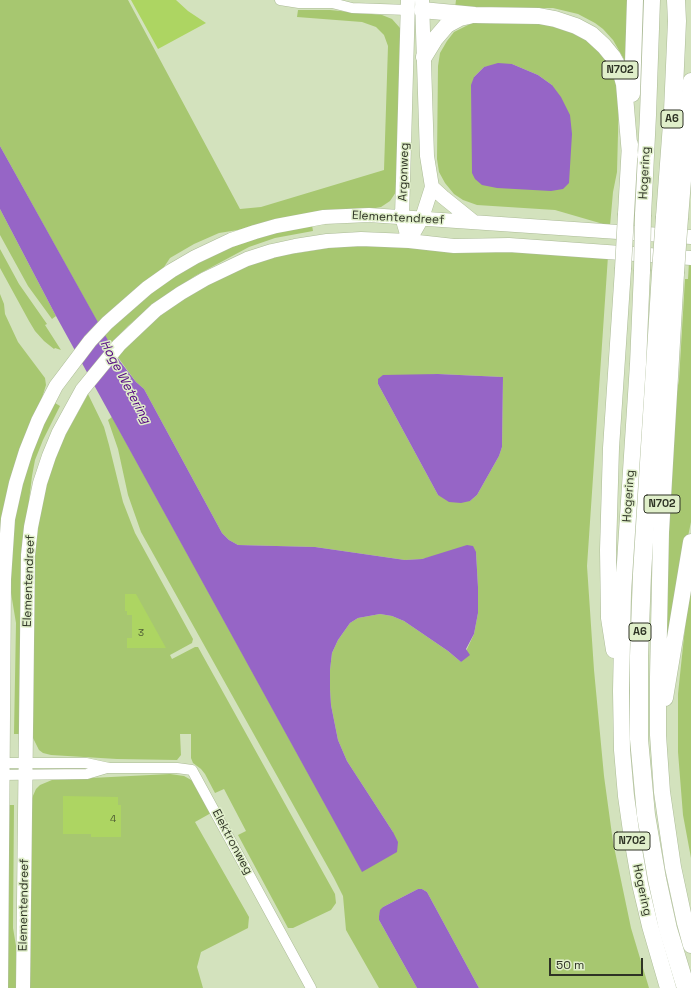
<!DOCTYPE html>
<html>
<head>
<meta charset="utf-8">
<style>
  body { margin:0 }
  #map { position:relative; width:691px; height:988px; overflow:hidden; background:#d3e2bd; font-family:"Space Grotesk",sans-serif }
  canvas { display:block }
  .scale { position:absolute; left:549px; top:958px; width:94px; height:18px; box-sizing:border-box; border:2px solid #2e3325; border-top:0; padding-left:5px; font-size:12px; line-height:14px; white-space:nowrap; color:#2e3325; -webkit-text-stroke:3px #e0efca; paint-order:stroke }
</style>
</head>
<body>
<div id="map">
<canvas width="691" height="988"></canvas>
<div class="scale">50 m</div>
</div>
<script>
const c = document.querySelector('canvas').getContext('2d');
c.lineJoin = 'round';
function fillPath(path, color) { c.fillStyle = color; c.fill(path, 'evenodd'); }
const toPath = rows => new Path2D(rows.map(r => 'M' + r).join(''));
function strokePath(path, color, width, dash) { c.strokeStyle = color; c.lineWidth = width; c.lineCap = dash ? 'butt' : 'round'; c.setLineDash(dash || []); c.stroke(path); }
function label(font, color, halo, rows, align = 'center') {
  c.font = font + ' "Space Grotesk",sans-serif'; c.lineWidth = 3; c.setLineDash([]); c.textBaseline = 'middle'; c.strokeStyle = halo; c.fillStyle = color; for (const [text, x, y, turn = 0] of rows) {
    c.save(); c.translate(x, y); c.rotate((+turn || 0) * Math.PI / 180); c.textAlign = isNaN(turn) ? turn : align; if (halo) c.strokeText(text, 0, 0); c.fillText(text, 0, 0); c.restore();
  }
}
const green = toPath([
  [0,0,128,0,240,209,261,207,384,170,388,46,384,35,376,27,362,22,297,17,298,10,330,10,382,15,392,19,400,28,403,37,396,192,390,201,381,207,370,209,219,233,194,244,170,258,164,267,130,294,98,323,0,146],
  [456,0,628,0,625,61,613,40,603,29,595,23,578,14,553,8,455,8],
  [472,23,547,24,583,34,611,63,619,95,617,172,613,192,610,226,555,210,477,205,463,200,454,194,445,183,439,172,437,159,438,66,440,53,447,41,454,32],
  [512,64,538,75,552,85,474,77,484,67],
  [0,209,56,316,52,319,28,286,0,235],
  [312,225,313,231,275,238,249,247,195,276,151,306,128,326,110,344,104,334,148,295,188,268,227,249,265,235],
  [347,245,608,256,587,566,594,670,604,776,613,842,631,928,649,988,479,988,427,892,422,889,418,889,383,907,379,916,379,920,417,988,379,988,346,930,343,896,334,878,141,532,128,495,118,449,108,420,112,417,362,871,393,832,347,761,338,740,331,705,330,689,330,670,332,653,338,640,350,623,358,618,380,614,392,616,404,621,448,651,461,662,474,634,478,613,478,587,476,552,436,556,422,559,405,560,315,547,238,545,229,540,222,533,144,389,136,382,117,356,154,320,186,296,243,267,279,256],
  [438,374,503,377,502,447,499,456,477,495,470,501,438,495,378,384,378,380],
  [0,249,19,284,47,324,45,325,61,350,55,348,54,349,44,341,35,331,29,321,0,268],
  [689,262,691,262,691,522,675,599,670,644,665,643,666,571,676,396,679,380,685,279,688,279],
  [0,294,4,304,5,314,18,342,45,378,46,385,0,535],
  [88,394,104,427,109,445,123,502,135,533,193,639,192,643,170,655,172,659,195,647,198,647,335,894,336,903,331,910,293,928,288,928,238,835,246,831,224,789,215,793,205,774,201,769,193,763,191,758,191,734,180,734,181,755,177,760,117,759,51,755,43,753,39,750,33,738,34,570,35,545,38,522,48,479,61,443],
  [55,403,60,406,43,440,35,460,32,476,29,501,20,734,14,734,16,623,11,593,11,565,13,528,18,499,28,464,44,424],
  [691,570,691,858,683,815,678,752,678,694],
  [170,774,184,776,193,781,211,813,195,822,249,917,248,928,201,952,197,967,203,988,30,988,32,798,36,789,40,785,52,780],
  [8,805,14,805,13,928,18,958,18,988,7,988]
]);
const water = toPath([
  [498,63,512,64,538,75,552,85,561,97,570,115,572,134,569,183,563,189,551,191,497,188,482,185,475,179,472,173,471,85,474,77,484,67],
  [0,146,119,360,136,382,144,389,222,533,229,540,238,545,315,547,405,560,422,559,467,545,473,546,476,552,478,587,478,613,474,634,466,649,470,655,461,662,448,651,404,621,392,616,380,614,358,618,350,623,338,640,332,653,330,670,330,689,331,705,338,740,347,761,393,832,398,842,397,852,362,872,56,316,0,209],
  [438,374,503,377,502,447,499,456,477,495,470,501,461,503,449,502,438,495,378,384,378,379,383,375],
  [418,889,422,889,427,892,479,988,417,988,379,920,379,916,380,910,383,907]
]);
const building = toPath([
  [131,0,176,0,188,11,206,23,158,49],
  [125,594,136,594,166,648,127,648,127,638,132,638,132,615,127,615,127,611,125,611],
  [63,796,118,797,118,805,121,805,121,837,91,837,91,834,63,834]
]);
const minor = toPath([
  [280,0,299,3,332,3,352,8,408,10],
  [0,763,86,763,109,768,177,768,192,770,311,988],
  [0,775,87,774,107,768]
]);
const secondary = toPath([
  [408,0,402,217,409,241],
  [432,187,443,197,474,222],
  [409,241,422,218,432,187,427,156,422,0],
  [1,988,4,579,8,519,16,483,26,451,38,421,56,386,90,341,107,323,147,288,171,271,195,257,231,240,255,232,276,226,324,217,369,215,691,237],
  [23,988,28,555,31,527,40,483,49,456,59,432,82,390,119,345,156,310,181,293,205,279,247,259,272,251,295,246,327,241,361,239,409,241,454,246,509,245,691,258]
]);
const trunk = toPath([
  [422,10,475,15,539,16,555,19,576,26,591,34,604,46,613,57,620,70,624,84,630,155],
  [424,57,435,39,447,25,460,18,469,16],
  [632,94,635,0],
  [626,214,630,144],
  [643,215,648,115,652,0],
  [680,218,691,81],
  [642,271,638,364,623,593,621,691,622,750,626,796,632,838,640,884,650,926,668,988],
  [676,273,661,532,658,677,658,735,662,792,673,867,685,923,691,945],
  [614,650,609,618,608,550,611,448,623,269],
  [665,698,691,542]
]);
const motorway = toPath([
  [665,217,673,111,677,21,676,0],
  [661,272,642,574,639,656,639,739,646,815,657,879,668,929,686,988]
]);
const trunkBridge = toPath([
  [623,269,626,214],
  [642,271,643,215],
  [676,273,680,218]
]);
const motorwayBridge = toPath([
  [661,272,665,217]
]);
const numberNames = [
  ["3",141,633],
  ["4",113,819]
];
const shields = [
  [620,70,36],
  [672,119,22],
  [662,504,36],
  [640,632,22],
  [632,841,36]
];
const shieldNames = [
  ["N702",620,70],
  ["A6",672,119],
  ["N702",662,504],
  ["A6",640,632],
  ["N702",632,841]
];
const streetNames = [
  ["Argonweg",404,172,-88],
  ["Hogering",645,173,-87],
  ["Elementendreef",398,218,3],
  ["Hogering",629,496,-86],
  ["Elementendreef",29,581,-88],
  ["Elektronweg",232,842,62],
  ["Hogering",642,890,78],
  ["Elementendreef",24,905,-89]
];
const waterNames = [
  ["Hoge Wetering",125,382,62]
];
fillPath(green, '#a7c770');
fillPath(water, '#9665c6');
fillPath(building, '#add562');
strokePath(minor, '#acbb97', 11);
strokePath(secondary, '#acbb97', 15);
strokePath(trunk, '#acbb97', 17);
strokePath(motorway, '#acbb97', 19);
strokePath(minor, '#fff', 10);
strokePath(secondary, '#fff', 14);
strokePath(trunk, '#fff', 16);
strokePath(motorway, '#fff', 18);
strokePath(trunkBridge, '#acbb97', 17, []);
strokePath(motorwayBridge, '#acbb97', 19, []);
strokePath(trunkBridge, '#fff', 16);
strokePath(motorwayBridge, '#fff', 18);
label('10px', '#4e5c34', null, numberNames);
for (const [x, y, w] of shields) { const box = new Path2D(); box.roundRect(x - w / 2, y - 9, w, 18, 3); c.fillStyle = '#e0efca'; c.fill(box); strokePath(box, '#2e3325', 1); }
label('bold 11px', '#2e3325', null, shieldNames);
label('12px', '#2e3325', '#e0efca', streetNames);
label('italic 13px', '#510081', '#e0efca', waterNames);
</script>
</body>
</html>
